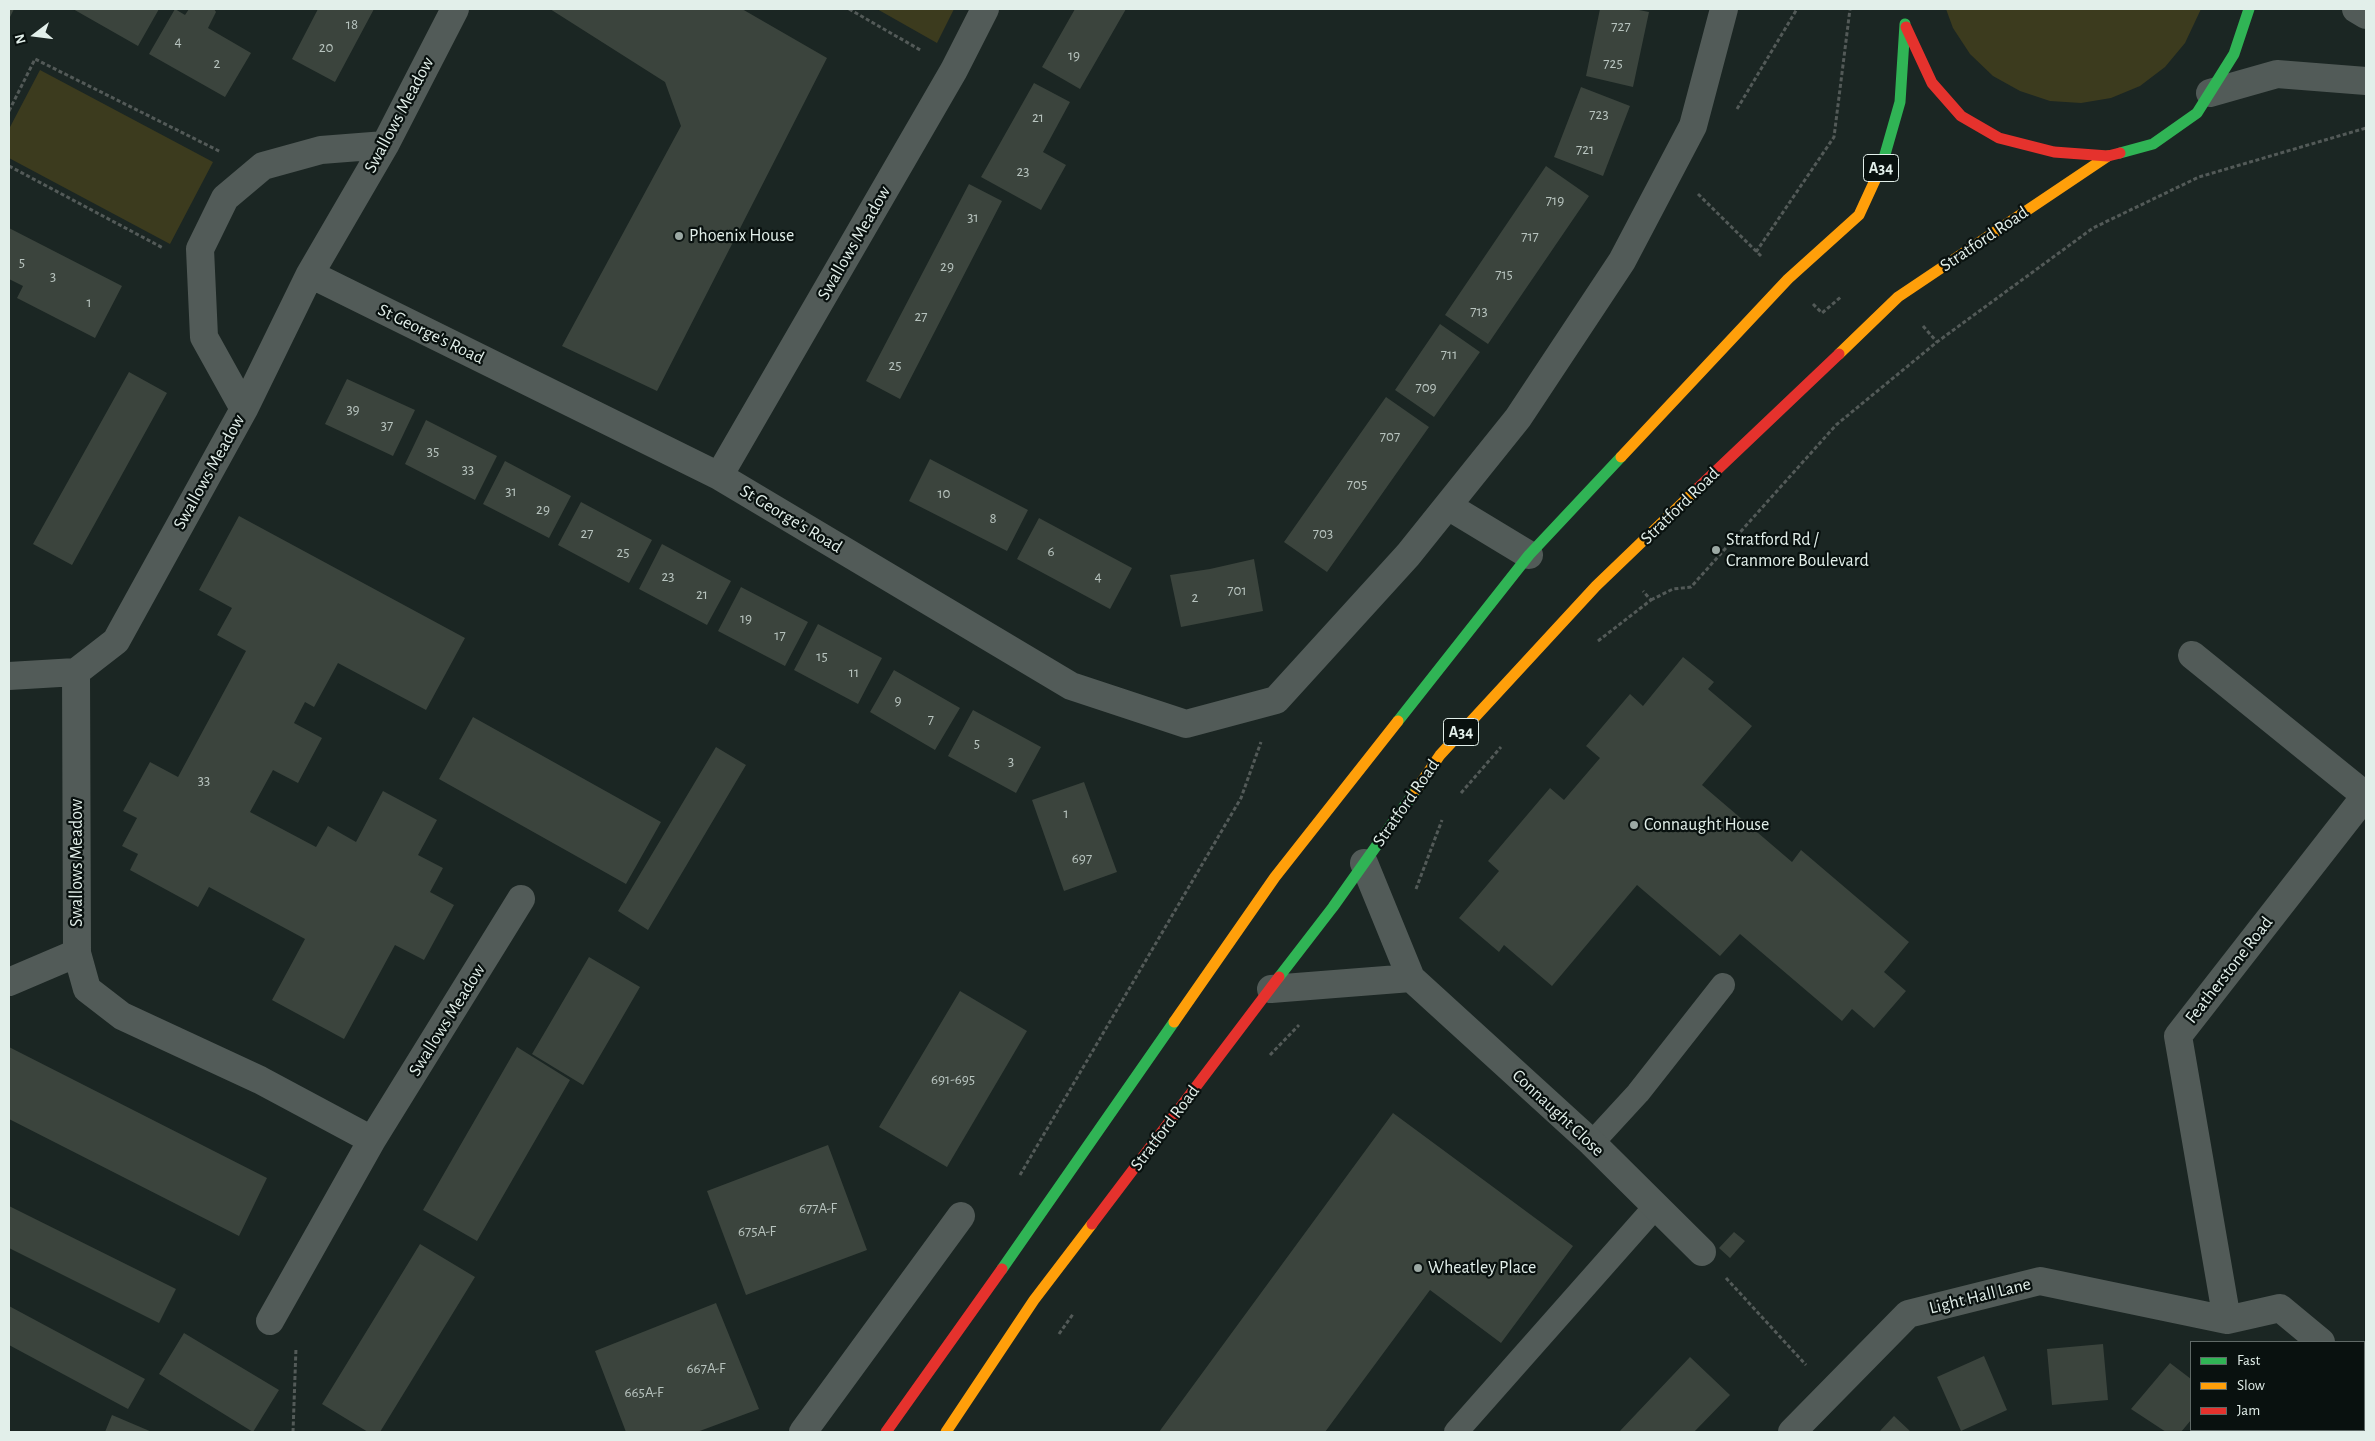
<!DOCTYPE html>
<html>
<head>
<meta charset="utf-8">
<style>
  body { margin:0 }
  #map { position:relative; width:2375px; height:1441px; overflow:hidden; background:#1b2623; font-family:"Alegreya Sans",sans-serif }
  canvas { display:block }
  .frame { position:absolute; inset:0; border:10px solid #e2efea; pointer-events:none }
  .legend { position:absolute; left:2190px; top:1341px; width:175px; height:90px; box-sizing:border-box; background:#09110f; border:1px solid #606a67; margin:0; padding:6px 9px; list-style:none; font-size:15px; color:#e2efea }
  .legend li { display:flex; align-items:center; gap:10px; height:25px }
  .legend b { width:25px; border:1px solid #606a67 }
  .north { position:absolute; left:10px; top:10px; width:50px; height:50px; -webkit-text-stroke:4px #09110f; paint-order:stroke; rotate:255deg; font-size:14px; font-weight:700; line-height:20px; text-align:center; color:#e2efea }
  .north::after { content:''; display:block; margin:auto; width:18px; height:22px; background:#e2efea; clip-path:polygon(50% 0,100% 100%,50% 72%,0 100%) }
</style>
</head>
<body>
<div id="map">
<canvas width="2375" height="1441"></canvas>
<div class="frame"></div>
<ul class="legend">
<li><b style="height:6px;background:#30b455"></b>Fast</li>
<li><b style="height:6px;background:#ff9f0a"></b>Slow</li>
<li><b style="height:6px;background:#e5322d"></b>Jam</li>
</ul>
<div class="north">N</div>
</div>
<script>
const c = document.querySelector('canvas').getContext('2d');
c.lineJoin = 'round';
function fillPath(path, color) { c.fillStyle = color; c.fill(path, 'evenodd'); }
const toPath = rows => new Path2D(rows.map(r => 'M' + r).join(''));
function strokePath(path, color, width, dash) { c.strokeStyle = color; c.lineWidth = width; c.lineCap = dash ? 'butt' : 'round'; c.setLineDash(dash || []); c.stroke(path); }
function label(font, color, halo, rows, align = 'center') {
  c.font = font + ' "Alegreya Sans",sans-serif'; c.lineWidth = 4.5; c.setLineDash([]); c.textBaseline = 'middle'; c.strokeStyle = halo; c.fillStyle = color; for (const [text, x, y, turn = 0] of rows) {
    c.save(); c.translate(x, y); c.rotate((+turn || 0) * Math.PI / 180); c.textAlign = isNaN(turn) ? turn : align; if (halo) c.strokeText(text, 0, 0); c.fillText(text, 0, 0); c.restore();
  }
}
const green = toPath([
  [877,9,954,9,937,43],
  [1946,9,2201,9,2185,43,2165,67,2140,86,2111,98,2081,103,2050,101,2020,91,1993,76,1970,54,1953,28],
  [40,70,213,162,170,244,9,158,9,129]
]);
const building = toPath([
  [9,9,14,9,9,19],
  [73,9,159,9,138,46],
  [175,9,185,15,189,9,214,9,216,12,208,28,251,53,225,97,149,54],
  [318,9,374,9,335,82,292,59],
  [550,9,742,9,827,58,657,391,562,346,681,126,665,82],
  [1075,9,1126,9,1080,89,1042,67],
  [1600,9,1634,9,1649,12,1633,87,1586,76],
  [1034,83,1070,102,1043,152,1066,165,1041,210,981,177],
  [1581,87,1630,106,1603,176,1554,157],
  [1546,166,1589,196,1488,344,1445,315],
  [969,184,1002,201,900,399,866,381],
  [9,228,122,286,95,338,17,298,23,286,9,279],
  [1440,324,1480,352,1434,417,1395,390],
  [129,372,167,393,72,565,33,544],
  [347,379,415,410,393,456,325,424],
  [1386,397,1429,427,1327,572,1284,542],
  [426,420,497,456,475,500,405,464],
  [930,459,1028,510,1007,551,909,501],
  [505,461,571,496,549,538,483,504],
  [581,502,652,540,629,583,558,545],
  [239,516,465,638,426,710,338,663,314,707,305,702,294,723,322,738,298,783,273,770,250,812,316,847,328,826,356,842,383,791,437,820,418,855,443,868,430,892,454,905,424,960,395,945,344,1039,272,1000,305,939,209,887,198,907,130,870,138,854,122,846,137,818,123,811,150,762,178,777,246,651,217,635,232,608,199,590],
  [1039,518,1132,568,1110,609,1017,559],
  [662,544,731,581,707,625,639,589],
  [1254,559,1263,611,1181,627,1170,575,1210,569],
  [741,587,808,622,785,666,718,631],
  [818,624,882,658,858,704,794,670],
  [1683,657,1714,682,1708,689,1752,726,1702,785,1792,862,1801,850,1909,942,1884,972,1906,991,1874,1028,1852,1009,1842,1021,1740,934,1720,956,1637,885,1552,986,1504,945,1499,952,1459,918,1499,871,1488,861,1550,788,1564,800,1600,758,1586,746,1630,694,1643,706],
  [894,670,960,708,935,750,870,712],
  [973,710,1041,747,1016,793,948,756],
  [473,717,661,822,626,884,439,779],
  [716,747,746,765,648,930,618,911],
  [1084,782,1117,872,1064,891,1032,800],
  [589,957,640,987,583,1085,532,1054],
  [960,991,1027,1031,947,1167,879,1127],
  [9,1047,267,1178,239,1236,9,1119],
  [517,1047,570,1080,477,1241,423,1210],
  [1393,1113,1573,1246,1501,1343,1430,1290,1325,1432,1159,1432],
  [828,1145,867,1250,746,1295,707,1191],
  [9,1206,176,1289,159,1323,9,1248],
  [1734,1232,1745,1241,1730,1258,1719,1248],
  [420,1244,475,1277,380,1432,368,1432,322,1404],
  [716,1303,759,1409,697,1432,626,1432,595,1351],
  [9,1306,145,1379,128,1409,9,1345],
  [184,1333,279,1390,253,1432,159,1374],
  [2103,1344,2108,1400,2052,1405,2047,1349],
  [1984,1356,2007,1410,1961,1431,1937,1377],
  [1690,1357,1730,1395,1694,1432,1619,1432],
  [2170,1363,2191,1379,2191,1420,2181,1432,2166,1432,2131,1409],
  [112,1415,152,1432,105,1432],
  [1894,1416,1911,1432,1879,1432]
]);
const path = toPath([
  [849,9,922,51],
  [1737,109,1797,9],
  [9,111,35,59,221,152],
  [9,166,163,248],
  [1698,194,1761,256],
  [1756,252,1834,137,1850,9],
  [1813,304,1822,313,1842,296],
  [1923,326,1937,342],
  [1651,600,1673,589,1691,587,1836,425,1937,342,2093,228,2199,177,2366,128],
  [1598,641,1651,600,1643,591],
  [1461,793,1501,747],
  [1416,889,1442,820],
  [1270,1055,1299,1025],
  [1020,1175,1241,798,1261,742],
  [1726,1278,1806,1365],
  [1059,1334,1073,1314],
  [293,1432,296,1348]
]);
const lane = toPath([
  [1592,1143,1638,1093,1723,985],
  [2364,1363,2366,1360],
  [1456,1432,1656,1206]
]);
const street = toPath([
  [2356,9,2366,15],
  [2210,93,2277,74,2366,81],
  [310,274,719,476,1071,686,1186,724,1276,700,1408,555,1518,418,1622,261,1693,126,1724,9],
  [244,409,204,337,200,249,225,198,263,166,321,150,385,145],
  [719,476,954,70,985,9],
  [1448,506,1529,555],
  [2192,655,2366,796],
  [9,676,76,672],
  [1364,863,1411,978,1592,1143,1702,1252],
  [9,982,77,953],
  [1271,989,1411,978],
  [372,1140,521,899],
  [2227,1320,2178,1036,2366,795],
  [270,1321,372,1140,260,1080,122,1016,87,989,77,953,76,672,116,641,244,409,310,274,385,145,455,9],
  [2364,1378,2366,1380],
  [803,1432,961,1216],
  [1792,1432,1908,1314,2040,1281,2227,1320,2280,1308,2321,1342]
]);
const fast = toPath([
  [2120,153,2153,144,2197,113,2234,54,2249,9],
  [1882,165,1900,102,1905,24],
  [1398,721,1529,555,1621,457],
  [1279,977,1333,907,1416,790],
  [1002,1269,1174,1022]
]);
const slow = toPath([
  [1839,354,1898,297,2108,156],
  [1621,457,1788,279,1859,215,1882,165],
  [1416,790,1440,755,1596,586,1698,488],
  [1174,1022,1275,877,1398,721],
  [946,1432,1034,1300,1092,1224]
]);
const jam = toPath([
  [1906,27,1932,83,1961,116,1999,138,2054,152,2108,156,2120,153],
  [1698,488,1839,354],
  [1092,1224,1279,977],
  [886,1432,1002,1269]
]);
const markers = [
  [679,236,5,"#9ca9a4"],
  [1716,550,5,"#9ca9a4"],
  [1634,825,5,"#9ca9a4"],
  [1418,1268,5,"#9ca9a4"]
];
const numberNames = [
  ["18",352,24],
  ["727",1621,26],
  ["4",178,41],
  ["20",326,47],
  ["19",1074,55],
  ["2",217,63],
  ["725",1613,63],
  ["723",1599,114],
  ["21",1038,117],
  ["721",1585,149],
  ["23",1023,171],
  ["719",1555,200],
  ["31",973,217],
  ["717",1530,236],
  ["5",22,262],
  ["29",947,266],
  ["715",1504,274],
  ["3",53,276],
  ["1",89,302],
  ["713",1479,311],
  ["27",921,316],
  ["711",1449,354],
  ["25",895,365],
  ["709",1426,387],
  ["39",353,409],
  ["37",387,425],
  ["707",1390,436],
  ["35",433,451],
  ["33",468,469],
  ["705",1357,484],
  ["31",511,491],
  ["10",944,493],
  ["29",543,509],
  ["8",993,518],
  ["27",587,533],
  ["703",1323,533],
  ["6",1051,551],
  ["25",623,552],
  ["23",668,576],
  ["4",1098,576],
  ["701",1237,590],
  ["21",702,594],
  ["2",1195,597],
  ["19",746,618],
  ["17",780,635],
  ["15",822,656],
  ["11",854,672],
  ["9",898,700],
  ["7",931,719],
  ["5",977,743],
  ["3",1011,761],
  ["33",204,780],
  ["1",1066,813],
  ["697",1082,858],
  ["691-695",953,1079],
  ["677A-F",818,1208],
  ["675A-F",757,1231],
  ["667A-F",706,1368],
  ["665A-F",644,1392]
];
const shields = [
  [1881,168,35],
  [1461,732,35]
];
const shieldNames = [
  ["A34",1881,168],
  ["A34",1461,732]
];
const streetNames = [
  ["Swallows Meadow",399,115,-62],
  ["Stratford Road",1984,239,-34],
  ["Swallows Meadow",854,243,-60],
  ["St George's Road",431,334,26],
  ["Swallows Meadow",209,472,-61],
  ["Stratford Road",1680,506,-44],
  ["St George's Road",791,519,31],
  ["Stratford Road",1406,803,-55],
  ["Swallows Meadow",77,863,-90],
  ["Featherstone Road",2229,970,-52],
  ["Swallows Meadow",447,1020,-58],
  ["Connaught Close",1558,1113,43],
  ["Stratford Road",1165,1128,-53],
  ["Light Hall Lane",1980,1296,-14]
];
const poiNames = [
  ["Phoenix House",689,236],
  ["Stratford Rd /",1726,540],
  ["Cranmore Boulevard",1726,561],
  ["Connaught House",1644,825],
  ["Wheatley Place",1428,1268]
];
fillPath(green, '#3c3b1e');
fillPath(building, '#3b443d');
strokePath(path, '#535a58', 3, [4, 2.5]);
strokePath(lane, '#525b58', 24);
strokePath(street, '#525b58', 28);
strokePath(fast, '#30b455', 11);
strokePath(slow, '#ff9f0a', 11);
strokePath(jam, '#e5322d', 11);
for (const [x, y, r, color] of markers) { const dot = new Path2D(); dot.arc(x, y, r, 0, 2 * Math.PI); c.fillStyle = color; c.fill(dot); strokePath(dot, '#09110f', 2); }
label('15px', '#b8c4bf', null, numberNames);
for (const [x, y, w] of shields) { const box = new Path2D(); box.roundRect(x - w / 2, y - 13.5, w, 27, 4); c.fillStyle = '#09110f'; c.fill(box); strokePath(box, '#e2efea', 1); }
label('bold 16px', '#e2efea', null, shieldNames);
label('18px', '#e2efea', '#09110f', streetNames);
label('18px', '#e2efea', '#09110f', poiNames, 'left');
</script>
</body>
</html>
